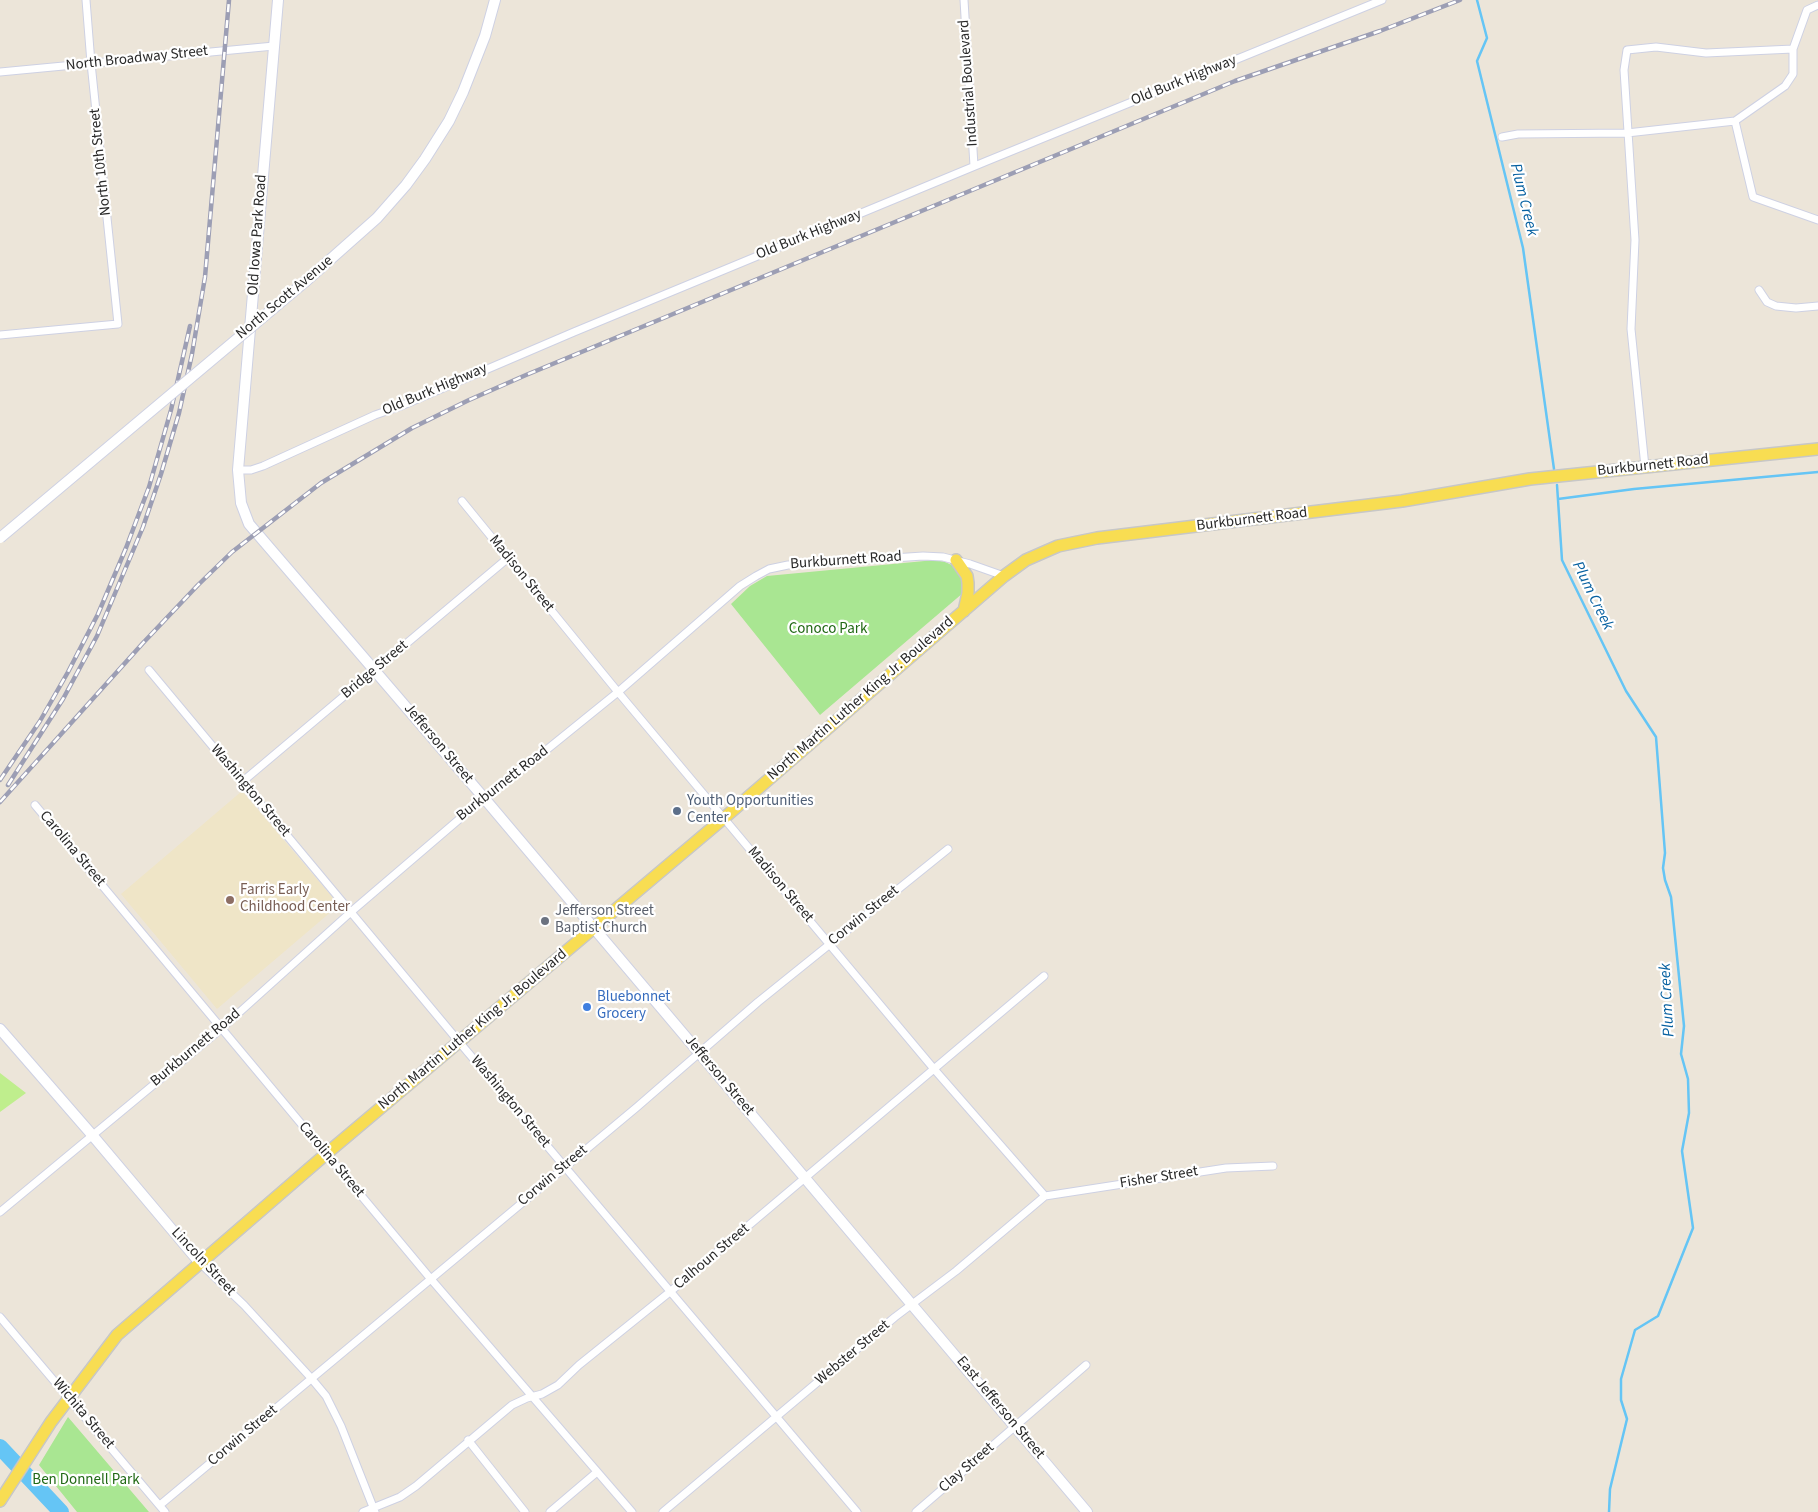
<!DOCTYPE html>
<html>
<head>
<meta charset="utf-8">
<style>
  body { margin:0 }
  canvas { display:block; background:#ece5d9 }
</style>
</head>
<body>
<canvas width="1818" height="1512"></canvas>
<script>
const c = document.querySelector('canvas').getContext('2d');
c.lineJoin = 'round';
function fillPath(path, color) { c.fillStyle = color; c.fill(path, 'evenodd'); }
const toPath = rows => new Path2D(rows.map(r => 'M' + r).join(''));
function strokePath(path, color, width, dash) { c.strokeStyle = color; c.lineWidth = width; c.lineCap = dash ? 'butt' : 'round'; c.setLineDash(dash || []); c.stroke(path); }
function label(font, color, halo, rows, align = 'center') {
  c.font = font + ' "Source Sans 3",sans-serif'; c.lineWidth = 4.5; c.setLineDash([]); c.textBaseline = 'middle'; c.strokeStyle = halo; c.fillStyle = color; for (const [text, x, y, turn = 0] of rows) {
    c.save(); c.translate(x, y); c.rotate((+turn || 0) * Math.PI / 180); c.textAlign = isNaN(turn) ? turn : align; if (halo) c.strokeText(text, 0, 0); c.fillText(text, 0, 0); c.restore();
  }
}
const education = toPath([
  [242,791,339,905,217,1009,121,894]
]);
const green = toPath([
  [935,560,945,562,956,567,963,575,963,593,820,715,731,604,750,586,767,576],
  [68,1417,149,1512,77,1512,39,1465]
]);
const pitch = toPath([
  [0,1073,26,1093,0,1112]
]);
const stream = toPath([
  [1477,0,1487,38,1477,61,1523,248,1554,469],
  [1557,485,1562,560,1626,691,1656,737,1665,853,1663,868,1665,880,1671,897,1684,1026,1681,1054,1688,1079,1689,1113,1682,1151,1693,1228,1658,1316,1635,1330,1621,1379,1621,1400,1627,1419,1610,1489,1609,1512],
  [1558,499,1634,489,1818,472]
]);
const river = toPath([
  [0,1447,61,1512]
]);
const street = toPath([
  [964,0,974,166],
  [0,72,274,46],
  [1735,121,1753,197,1818,220],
  [1502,137,1518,134,1627,133,1735,121,1785,86,1793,74,1793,49,1807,10,1818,5],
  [1759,290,1767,302,1776,306,1796,308,1818,306],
  [0,335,118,324,91,63,86,0],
  [1645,467,1631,329,1635,240,1624,70,1627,50,1656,47,1706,53,1793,49],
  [238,470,251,470,263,466,375,415,401,406,574,332,987,161,1382,0],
  [462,501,618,692,934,1069,1045,1196],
  [149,670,460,1043,857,1512],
  [242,782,508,558],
  [35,805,430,1278,632,1512],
  [1045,1196,1226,1168,1273,1166],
  [0,1212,222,1028,352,911,484,798,529,764,618,692,740,586,756,576,769,569,788,565,923,556,943,557,970,564,1004,576],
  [200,1263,244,1305,311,1378,326,1396,341,1426,375,1512],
  [0,1317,165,1512],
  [468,1440,525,1512],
  [160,1505,637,1107,758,1002,948,849],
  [363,1512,400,1497,416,1486,512,1405,527,1398,542,1394,558,1385,579,1365,671,1291,1044,976],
  [550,1512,597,1472],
  [663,1512,895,1317,956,1271,1045,1196],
  [916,1512,1086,1365]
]);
const secondary = toPath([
  [278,0,238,470,241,503,249,524,484,798,1087,1512],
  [306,281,377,218,406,185,425,159,449,121,463,92,485,36,495,0],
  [0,1029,93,1136,200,1263]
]);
const primary = toPath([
  [956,560,967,576,968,583,968,593,964,611],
  [0,1501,51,1422,117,1335,326,1154,724,818,1004,576,1026,560,1058,546,1097,538,1402,501,1530,479,1818,449]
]);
const rail = toPath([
  [0,780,40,721,68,672,98,614,126,548,149,487,171,410,190,326],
  [8,785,63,699,97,636,143,527,161,474,179,413,192,354,205,277,229,0],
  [0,802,143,643,198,585,232,552,321,483,412,428,469,400,526,375,1235,81,1380,31,1460,0]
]);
const secondaryBridge = toPath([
  [0,538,306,281]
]);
const markers = [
  [677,811,5,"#5c6f8a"],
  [230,900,5,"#8d6e63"],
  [545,921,5,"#6b7280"],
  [587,1007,5,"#3f7fe0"]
];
const streetNames = [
  ["North Broadway Street",137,59,-6],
  ["Old Burk Highway",1184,81,-22],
  ["Industrial Boulevard",969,83,-94],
  ["North 10th Street",101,162,-96],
  ["Old Iowa Park Road",258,235,-86],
  ["Old Burk Highway",809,235,-22],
  ["North Scott Avenue",285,298,-40],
  ["Old Burk Highway",435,390,-23],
  ["Burkburnett Road",1653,466,-6],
  ["Burkburnett Road",1252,520,-7],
  ["Burkburnett Road",846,561,-4],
  ["Madison Street",521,574,51],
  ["Bridge Street",375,670,-40],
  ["North Martin Luther King Jr. Boulevard",861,699,-41],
  ["Jefferson Street",438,744,50],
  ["Burkburnett Road",503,784,-38],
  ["Washington Street",250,791,50],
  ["Carolina Street",72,849,50],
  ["Madison Street",780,885,50],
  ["Corwin Street",864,916,-39],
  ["North Martin Luther King Jr. Boulevard",473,1030,-40],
  ["Burkburnett Road",196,1048,-40],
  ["Jefferson Street",719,1076,50],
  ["Washington Street",510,1102,50],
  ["Carolina Street",331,1160,50],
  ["Corwin Street",553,1176,-40],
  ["Fisher Street",1159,1178,-9],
  ["Calhoun Street",712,1257,-40],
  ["Lincoln Street",203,1262,47],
  ["Webster Street",853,1353,-40],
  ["East Jefferson Street",1000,1408,50],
  ["Wichita Street",83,1414,50],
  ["Corwin Street",243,1436,-40],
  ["Clay Street",967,1468,-41]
];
const parkNames = [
  ["Conoco Park",828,630],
  ["Ben Donnell Park",86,1481]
];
const serviceNames = [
  ["Youth Opportunities",687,802],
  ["Center",687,819]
];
const educationNames = [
  ["Farris Early",240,891],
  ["Childhood Center",240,908]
];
const worshipNames = [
  ["Jefferson Street",555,912],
  ["Baptist Church",555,929]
];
const shopNames = [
  ["Bluebonnet",597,998],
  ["Grocery",597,1015]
];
const waterNames = [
  ["Plum Creek",1523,200,76],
  ["Plum Creek",1592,596,64],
  ["Plum Creek",1668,1000,-93]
];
fillPath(education, '#efe5c7');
fillPath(green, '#a9e692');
fillPath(pitch, '#bfee8d');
strokePath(stream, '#65c5f5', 2.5);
strokePath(river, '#65c5f5', 16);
strokePath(street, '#ced1e3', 9);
strokePath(secondary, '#ced1e3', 12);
strokePath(primary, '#c7c7c7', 14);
strokePath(street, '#fff', 7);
strokePath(secondary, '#fff', 10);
strokePath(primary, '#f8dd52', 11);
strokePath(rail, '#9c9eb4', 4.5);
strokePath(rail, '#fff', 2.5, [8]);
strokePath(secondaryBridge, '#ced1e3', 12, []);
strokePath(secondaryBridge, '#fff', 10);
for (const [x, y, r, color] of markers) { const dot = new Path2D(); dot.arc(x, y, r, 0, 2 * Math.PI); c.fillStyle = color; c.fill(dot); strokePath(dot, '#fff', 2); }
label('15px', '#292929', '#fff', streetNames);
label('15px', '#216915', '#fff', parkNames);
label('15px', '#4e5e75', '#fff', serviceNames, 'left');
label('15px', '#785e54', '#fff', educationNames, 'left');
label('15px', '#5b616d', '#fff', worshipNames, 'left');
label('15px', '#366cbe', '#fff', shopNames, 'left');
label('italic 16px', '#0660a0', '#fff', waterNames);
</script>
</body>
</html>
